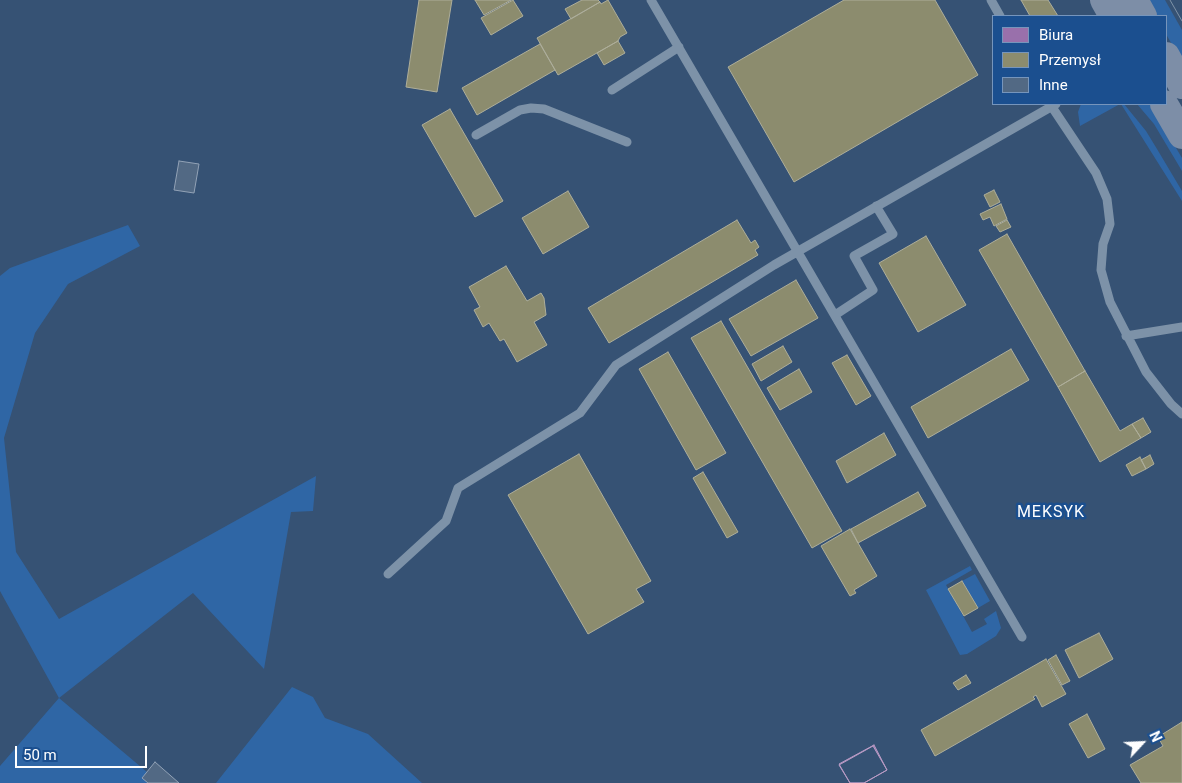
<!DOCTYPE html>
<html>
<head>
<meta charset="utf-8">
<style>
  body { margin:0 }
  #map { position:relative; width:1182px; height:783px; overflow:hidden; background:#365274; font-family:Roboto,sans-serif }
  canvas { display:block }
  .legend { position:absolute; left:992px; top:15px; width:175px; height:90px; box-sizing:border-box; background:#1b4f8f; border:1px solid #7695bc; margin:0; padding:6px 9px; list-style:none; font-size:15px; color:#fff }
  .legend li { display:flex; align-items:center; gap:10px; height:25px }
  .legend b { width:25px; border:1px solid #7695bc }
  .north { position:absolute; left:1117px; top:718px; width:50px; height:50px; -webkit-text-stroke:4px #1b4f8f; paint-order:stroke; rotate:65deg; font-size:14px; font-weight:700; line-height:20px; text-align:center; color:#fff }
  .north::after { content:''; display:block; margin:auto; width:18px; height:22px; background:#fff; clip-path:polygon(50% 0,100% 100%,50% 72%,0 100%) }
  .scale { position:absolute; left:15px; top:746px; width:132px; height:22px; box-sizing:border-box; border:2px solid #fff; border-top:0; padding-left:6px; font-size:15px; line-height:18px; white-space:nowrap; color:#fff; -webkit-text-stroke:4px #1b4f8f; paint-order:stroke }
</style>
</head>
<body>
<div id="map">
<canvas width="1182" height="783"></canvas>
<ul class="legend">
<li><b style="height:14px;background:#9970ab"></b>Biura</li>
<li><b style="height:14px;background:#8c8c6e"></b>Przemysł</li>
<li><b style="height:14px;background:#526984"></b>Inne</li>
</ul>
<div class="north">N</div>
<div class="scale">50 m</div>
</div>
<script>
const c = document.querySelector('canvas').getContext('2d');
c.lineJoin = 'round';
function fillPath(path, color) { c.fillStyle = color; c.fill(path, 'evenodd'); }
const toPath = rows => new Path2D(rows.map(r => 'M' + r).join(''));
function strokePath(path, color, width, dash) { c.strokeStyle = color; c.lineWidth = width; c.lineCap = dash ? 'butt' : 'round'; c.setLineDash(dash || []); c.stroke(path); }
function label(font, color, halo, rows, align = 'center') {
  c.font = font + ' Roboto,sans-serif'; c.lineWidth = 5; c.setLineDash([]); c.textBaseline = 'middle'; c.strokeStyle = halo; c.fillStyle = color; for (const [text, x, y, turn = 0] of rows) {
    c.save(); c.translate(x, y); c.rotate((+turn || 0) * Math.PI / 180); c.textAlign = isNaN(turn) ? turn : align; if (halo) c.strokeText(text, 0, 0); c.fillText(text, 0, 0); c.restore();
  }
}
const green = toPath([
  [1147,0,1165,0,1182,30,1182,62,1166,34,1166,16,1156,16],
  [1081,104,1120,104,1080,126,1078,112],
  [1121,104,1124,104,1146,131,1157,149,1182,191,1182,201],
  [1137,104,1150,104,1182,158,1182,171,1154,124],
  [128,225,140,246,68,284,35,333,4,438,16,552,59,619,316,476,313,511,291,512,264,669,193,593,59,698,160,783,0,783,0,766,59,698,0,591,0,276,10,268],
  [970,566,972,570,946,585,972,632,987,624,984,619,996,611,1001,628,996,636,967,654,960,655,926,590],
  [975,574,990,601,978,608,962,581],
  [292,687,313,697,325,718,368,734,422,783,216,783]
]);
const offices = toPath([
  [874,745,887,770,864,783,850,783,839,764,874,745],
  [873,746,887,770,864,783,850,783,839,765,873,746]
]);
const industry = toPath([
  [419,0,452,0,437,92,406,87,419,0],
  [475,0,511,0,484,15,475,0],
  [513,0,523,16,491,35,481,18,513,0],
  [582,0,598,0,600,2,571,19,565,9,582,0],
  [608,0,627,33,620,37,618,41,558,75,537,38,600,2,601,4,608,0],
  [844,0,935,0,978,75,794,182,728,67,844,0],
  [1021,0,1048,0,1058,16,1030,16,1021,0],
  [618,41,625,53,604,65,597,53,618,41],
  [540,44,555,70,477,115,462,88,540,44],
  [450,109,503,201,475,217,422,125,450,109],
  [994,190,1000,202,990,207,984,195,994,190],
  [568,191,589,227,543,254,522,218,568,191],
  [1001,204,1007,219,994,226,990,217,983,220,980,214,1001,204],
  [737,220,751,243,755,240,759,247,755,250,758,255,609,343,588,308,737,220],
  [1007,220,1011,227,1000,232,996,226,1007,220],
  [1007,234,1085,371,1058,387,979,250,1007,234],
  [926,236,966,305,918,332,879,263,926,236],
  [506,266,527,301,541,293,544,298,546,315,534,322,547,345,517,362,504,339,500,341,489,323,483,327,474,310,480,307,469,287,506,266],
  [796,280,818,318,751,356,729,319,796,280],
  [721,321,842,531,812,548,691,338,721,321],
  [783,346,792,362,761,381,752,364,783,346],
  [1011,349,1029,380,928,438,911,407,1011,349],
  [668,352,726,453,696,470,639,369,668,352],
  [847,355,871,396,856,405,832,363,847,355],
  [799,369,812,392,780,410,767,388,799,369],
  [1085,371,1120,431,1132,424,1141,438,1100,462,1058,387,1085,371],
  [1143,418,1151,432,1141,438,1132,424,1143,418],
  [884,433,896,455,847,483,836,461,884,433],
  [579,454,651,581,636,589,644,602,588,634,508,495,579,454],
  [1150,455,1154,464,1146,469,1141,460,1150,455],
  [1140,457,1146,469,1132,476,1126,465,1140,457],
  [703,472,738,532,727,538,693,478,703,472],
  [918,492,926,506,858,543,851,529,918,492],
  [850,529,877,576,854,590,856,593,850,596,821,546,850,529],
  [962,581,978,608,964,616,948,589,962,581],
  [1099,633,1113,659,1079,678,1065,650,1099,633],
  [1056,655,1070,681,1062,685,1048,660,1056,655],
  [1046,659,1066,694,1042,707,1036,695,1033,697,1035,699,935,756,921,730,1046,659],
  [966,675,971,683,958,690,953,683,966,675],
  [1087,714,1105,749,1088,758,1069,724,1087,714],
  [1182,722,1182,783,1141,783,1130,765,1163,746,1158,737,1182,722]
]);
const building = toPath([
  [179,161,199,164,194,193,174,190,179,161],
  [155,762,179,783,148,783,142,778,155,762]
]);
const service = toPath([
  [651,0,1022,637],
  [991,0,1000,16],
  [612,90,679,47],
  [1050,104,1096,173,1107,199,1110,224,1103,244,1101,270,1110,302,1146,372,1171,404,1182,414],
  [476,135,520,110,531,108,544,109,627,142],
  [835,315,873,290,854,256,893,234,876,206],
  [1126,336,1182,327],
  [388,574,446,521,458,488,580,413,616,365,774,265,1056,104]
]);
const primary = toPath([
  [1104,0,1113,16],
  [1134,0,1143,16],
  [1166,56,1182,85],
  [1164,104,1182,135]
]);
const tram = toPath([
  [1170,0,1182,21]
]);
const neighbourhoodNames = [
  ["MEKSYK",1051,513]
];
fillPath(green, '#2f66a5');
fillPath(offices, '#9970ab');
strokePath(offices, '#b89bc4', 1);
fillPath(industry, '#8c8c6e');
strokePath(industry, '#aeae9a', 1);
fillPath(building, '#526984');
strokePath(building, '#92a2b6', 1);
strokePath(service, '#7d92a8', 9);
strokePath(primary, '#7d8ea7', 28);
strokePath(tram, '#7e92a7', 1);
c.letterSpacing = '1px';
label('16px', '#fff', '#1b4f8f', neighbourhoodNames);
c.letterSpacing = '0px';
</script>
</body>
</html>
